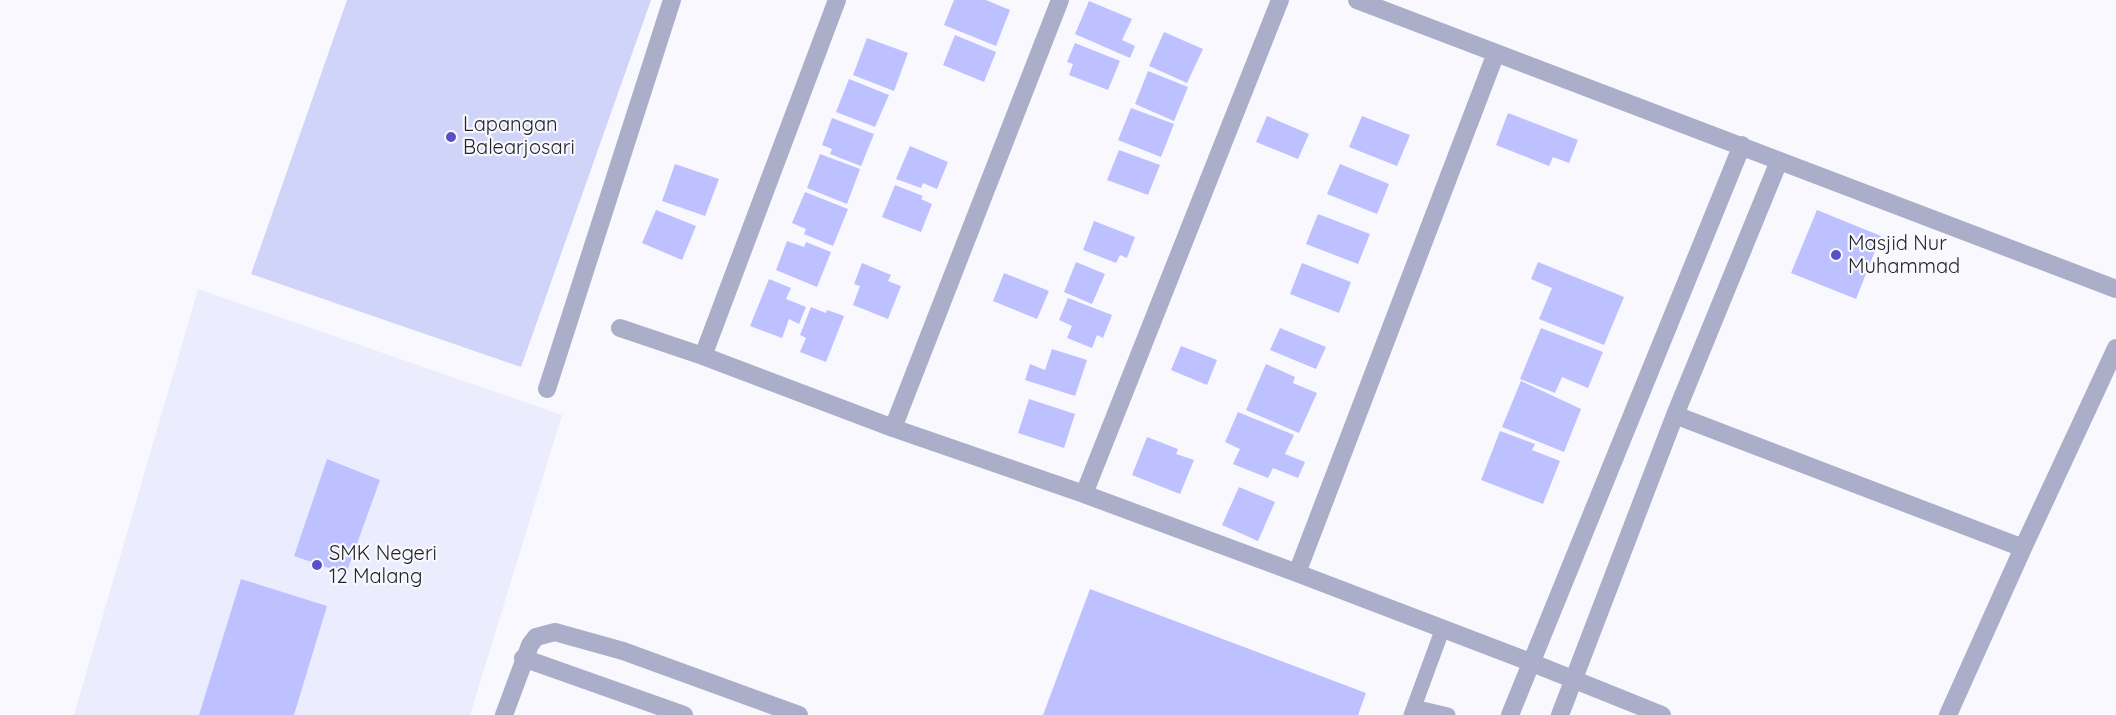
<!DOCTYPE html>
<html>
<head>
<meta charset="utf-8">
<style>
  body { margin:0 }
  canvas { display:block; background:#f8f8fe }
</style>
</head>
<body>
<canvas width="2116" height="715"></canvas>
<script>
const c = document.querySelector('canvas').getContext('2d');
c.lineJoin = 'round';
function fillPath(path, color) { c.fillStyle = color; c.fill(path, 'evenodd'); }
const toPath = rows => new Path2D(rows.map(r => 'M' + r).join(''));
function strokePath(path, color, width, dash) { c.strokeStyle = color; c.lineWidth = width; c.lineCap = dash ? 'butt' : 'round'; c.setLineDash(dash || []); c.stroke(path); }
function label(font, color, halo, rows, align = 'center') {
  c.font = font + ' Quicksand,sans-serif'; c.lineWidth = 4.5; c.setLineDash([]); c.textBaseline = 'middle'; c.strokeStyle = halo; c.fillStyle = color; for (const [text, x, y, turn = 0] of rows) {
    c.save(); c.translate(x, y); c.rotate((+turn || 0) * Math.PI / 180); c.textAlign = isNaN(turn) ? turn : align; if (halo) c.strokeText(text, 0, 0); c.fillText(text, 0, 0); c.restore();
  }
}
const built = toPath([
  [198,289,562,415,470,715,74,715]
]);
const green = toPath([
  [347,0,651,0,521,367,251,274]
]);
const building = toPath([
  [954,0,986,0,1010,10,996,46,944,25],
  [1089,1,1132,19,1122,40,1135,46,1130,58,1075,34],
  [1164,32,1203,49,1187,83,1149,66],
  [955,35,996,52,984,82,943,65],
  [867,38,908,53,894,91,853,75],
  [1075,43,1120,61,1108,90,1069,75,1073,64,1067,62],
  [1148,71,1188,87,1174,121,1135,104],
  [849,79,889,95,875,127,836,112],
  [1131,108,1174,124,1161,157,1118,140],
  [1508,113,1578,140,1569,163,1553,157,1549,166,1496,145],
  [1267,116,1309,134,1298,159,1256,142],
  [1362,116,1410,135,1397,166,1349,147],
  [832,118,874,134,861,166,830,154,832,149,822,145],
  [910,146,948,162,937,189,923,183,921,188,896,179],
  [1119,150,1160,165,1148,195,1107,180],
  [820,154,860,169,847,204,807,188],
  [675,164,719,179,705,216,662,201],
  [1340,164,1389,184,1377,214,1327,194],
  [895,185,923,196,921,199,932,204,921,232,882,217],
  [805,192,848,209,833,246,804,234,806,229,792,223],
  [656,210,696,226,682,260,642,243],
  [1817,210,1881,236,1856,299,1791,273],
  [1318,214,1370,234,1358,264,1306,244],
  [1094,221,1135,237,1127,258,1120,255,1116,263,1083,250],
  [787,241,804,247,806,242,831,252,817,287,776,270],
  [1076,262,1105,274,1092,304,1064,292],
  [1538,262,1624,297,1604,345,1539,319,1552,288,1531,279],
  [862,263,891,275,888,281,901,286,888,319,853,305,860,286,854,284],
  [1302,263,1351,282,1339,313,1290,294],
  [1004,273,1049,291,1037,319,993,301],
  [769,279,791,288,786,299,806,307,799,324,789,319,782,338,750,326],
  [1068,298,1112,315,1103,338,1097,335,1092,348,1067,338,1072,326,1059,320],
  [811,307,826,313,827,310,844,316,826,362,800,352,806,338,800,335],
  [1280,328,1326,347,1316,369,1270,350],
  [1541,328,1603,352,1588,388,1562,377,1555,393,1520,379],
  [1181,346,1217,360,1207,385,1171,370],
  [1052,349,1087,360,1075,396,1025,380,1030,364,1045,370],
  [1266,364,1295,377,1293,383,1317,393,1299,433,1246,410],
  [1521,381,1581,409,1564,452,1502,427],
  [1029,399,1075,414,1064,448,1018,433],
  [1238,412,1294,435,1285,454,1305,462,1298,478,1273,468,1268,478,1233,464,1240,449,1225,442],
  [1500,431,1535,444,1532,450,1560,461,1543,504,1481,480],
  [1147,437,1178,449,1176,454,1194,460,1180,494,1132,475],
  [327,459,380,480,346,574,294,556],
  [1239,487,1275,502,1258,541,1222,525],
  [241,579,327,606,294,715,199,715],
  [1090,589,1366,693,1358,715,1043,715]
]);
const lane = toPath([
  [1414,707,1448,715],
  [1411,715,1443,628]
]);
const street = toPath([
  [1357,0,2116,289],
  [620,328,703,356,893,428,1084,494,1297,573,1530,662,1662,715],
  [703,356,837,0],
  [547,389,672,0],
  [1675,415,2023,548],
  [893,428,1060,0],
  [1084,494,1280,0],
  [1297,573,1496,53],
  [523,658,684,715],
  [504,715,530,645,536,637,555,632,623,651,799,715],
  [1510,715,1742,145],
  [1560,715,1675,415,1779,161],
  [1948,715,2023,548,2116,348]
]);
const markers = [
  [451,137,6,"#5950c8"],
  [1836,255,6,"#5950c8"],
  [317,565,6,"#5950c8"]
];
const poiNames = [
  ["Lapangan",463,125],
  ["Balearjosari",463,148],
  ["Masjid Nur",1848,244],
  ["Muhammad",1848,267],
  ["SMK Negeri",329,554],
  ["12 Malang",329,577]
];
fillPath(built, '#ebedfe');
fillPath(green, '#d0d4f8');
fillPath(building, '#bdc1ff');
strokePath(lane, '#abaec9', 15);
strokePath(street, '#abaec9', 18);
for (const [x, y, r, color] of markers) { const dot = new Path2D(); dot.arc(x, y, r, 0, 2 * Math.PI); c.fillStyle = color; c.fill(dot); strokePath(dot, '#f8f8fe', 2); }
label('20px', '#232427', '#f8f8fe', poiNames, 'left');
</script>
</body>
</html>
